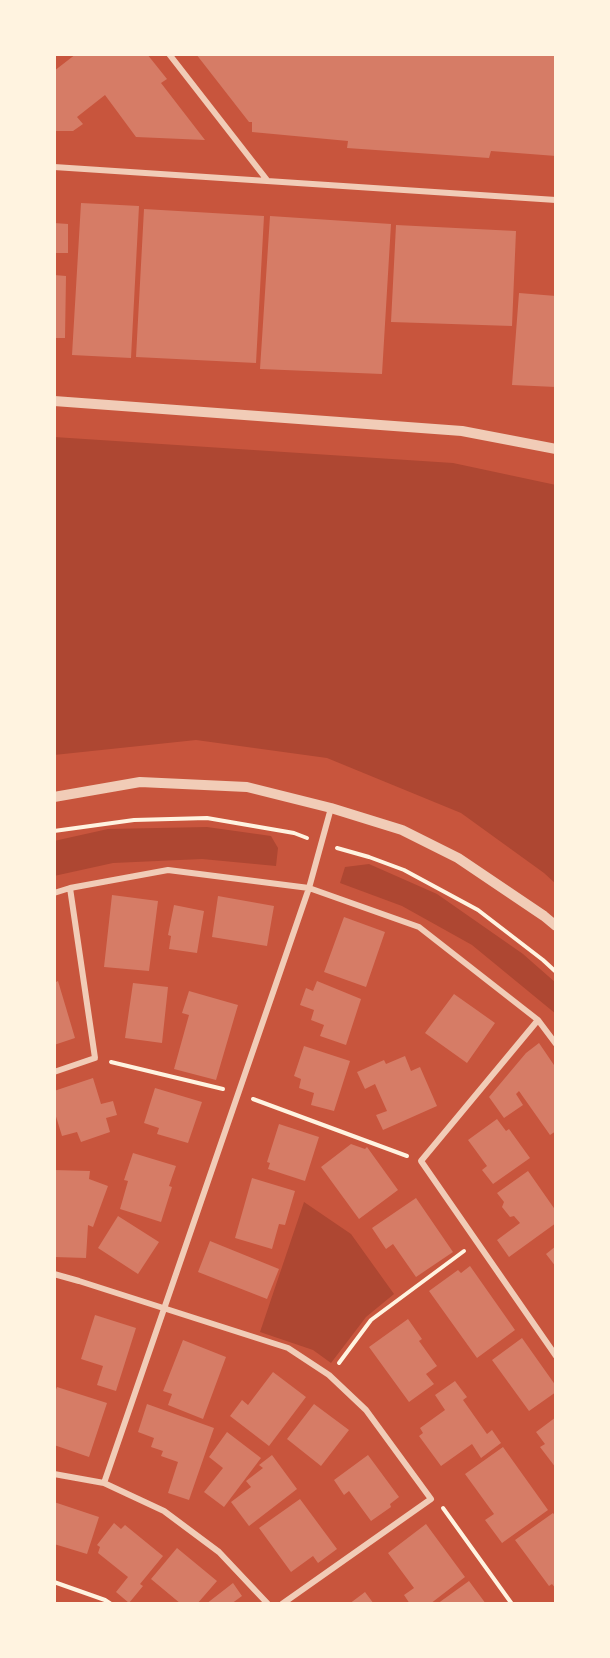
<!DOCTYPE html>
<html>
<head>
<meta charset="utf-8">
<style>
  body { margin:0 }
  #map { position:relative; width:610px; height:1658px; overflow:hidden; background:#c8553d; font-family:Karla,sans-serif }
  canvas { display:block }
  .frame { position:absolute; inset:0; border:56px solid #fff3e0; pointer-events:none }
</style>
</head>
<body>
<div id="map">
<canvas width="610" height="1658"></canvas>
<div class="frame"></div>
</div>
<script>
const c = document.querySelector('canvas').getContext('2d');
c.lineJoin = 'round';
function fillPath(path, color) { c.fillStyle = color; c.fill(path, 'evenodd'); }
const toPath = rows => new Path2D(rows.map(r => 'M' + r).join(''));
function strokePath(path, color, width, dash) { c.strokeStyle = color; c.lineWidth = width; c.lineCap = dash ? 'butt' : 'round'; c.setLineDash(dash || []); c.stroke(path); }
const green = toPath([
  [54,437,453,463,556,485,556,884,544,873,461,813,327,758,196,740,54,755],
  [207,827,271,836,278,848,276,866,202,859,113,863,54,876,54,841,108,829],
  [369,864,437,894,523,954,556,983,556,1014,472,945,402,906,340,883,345,867],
  [304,1202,351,1234,394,1294,366,1317,331,1363,313,1350,260,1332]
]);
const building = toPath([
  [76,54,147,54,167,79,161,83,205,140,136,137,105,95,77,117,83,124,73,131,54,131,54,71],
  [196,54,556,54,556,156,491,151,489,158,347,148,348,141,252,132,252,122,249,122],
  [81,203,139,206,131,358,72,355],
  [144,209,264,216,256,363,136,357],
  [270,216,391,224,382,374,260,369],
  [54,223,68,224,68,253,54,253],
  [396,225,516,231,512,326,391,322],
  [54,275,66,276,65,338,54,338],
  [519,293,556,296,556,387,512,385],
  [112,895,158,901,149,971,104,967],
  [218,896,274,906,267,946,212,937],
  [174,905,204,911,197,953,169,949,171,936,168,935],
  [344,917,385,932,366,987,324,972],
  [58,981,75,1038,54,1045,54,983],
  [317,981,361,999,346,1045,320,1036,324,1025,311,1020,314,1010,300,1005,306,988,313,991],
  [133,983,168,987,162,1043,125,1038],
  [189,991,238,1005,216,1080,174,1069,189,1015,182,1013],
  [454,994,495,1023,467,1063,425,1033],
  [539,1043,556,1068,556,1131,550,1135,519,1091,516,1094,523,1105,504,1118,489,1097,526,1053],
  [304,1046,350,1061,334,1111,311,1105,314,1093,299,1088,301,1079,294,1076],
  [405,1056,411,1071,420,1067,437,1106,383,1130,376,1115,387,1111,375,1084,365,1089,357,1072,384,1060,386,1064],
  [93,1078,101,1104,113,1101,117,1115,106,1118,110,1132,81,1142,77,1132,62,1136,54,1110,54,1091],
  [155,1088,202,1102,188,1143,157,1134,159,1128,144,1123],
  [497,1119,506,1131,509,1129,530,1158,493,1184,482,1170,487,1166,468,1140],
  [279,1124,319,1137,305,1181,268,1169,270,1163,267,1162],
  [351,1144,365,1149,367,1147,398,1190,359,1219,321,1167],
  [133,1153,176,1166,169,1186,172,1187,161,1222,120,1209,128,1181,124,1180],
  [54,1170,90,1171,89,1179,108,1186,93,1227,88,1225,86,1258,54,1257],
  [528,1171,556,1211,556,1223,509,1257,497,1240,520,1223,514,1216,510,1217,502,1207,504,1202,497,1193],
  [252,1178,295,1191,285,1225,279,1224,272,1249,235,1238],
  [416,1198,453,1252,416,1277,393,1244,386,1249,372,1228],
  [118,1216,159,1242,138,1274,98,1248],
  [210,1241,279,1269,267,1299,198,1272],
  [556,1246,556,1267,546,1254],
  [470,1266,515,1330,477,1358,429,1291,458,1270,461,1273],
  [95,1315,136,1328,116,1391,97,1385,103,1366,81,1359],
  [408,1319,422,1339,419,1341,437,1366,426,1374,434,1384,409,1402,369,1347],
  [522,1338,556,1386,556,1392,529,1411,492,1360],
  [183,1340,226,1357,203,1419,168,1405,172,1394,163,1391],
  [273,1372,306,1397,269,1446,230,1416,242,1400,248,1405],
  [455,1381,467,1397,463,1400,487,1434,492,1430,501,1443,481,1458,472,1444,441,1466,419,1436,423,1433,420,1428,445,1410,435,1395],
  [57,1387,107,1403,89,1457,54,1445,54,1394],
  [147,1404,214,1428,189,1500,168,1493,178,1462,161,1456,163,1451,151,1447,154,1438,138,1432],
  [314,1404,349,1430,321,1466,287,1439],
  [556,1417,556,1468,540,1447,545,1444,536,1432],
  [227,1432,261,1458,224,1507,204,1492,223,1468,209,1457],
  [503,1447,548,1510,502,1543,485,1520,494,1514,465,1474],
  [272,1455,297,1489,249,1526,231,1502,251,1487,246,1481,263,1468,259,1465],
  [368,1455,399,1497,390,1504,391,1507,371,1521,349,1491,344,1495,334,1480],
  [300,1499,337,1549,318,1563,313,1556,291,1572,259,1528],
  [54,1502,99,1517,87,1554,54,1544],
  [553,1513,556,1517,556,1589,552,1584,549,1586,515,1540],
  [114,1523,121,1529,125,1525,163,1556,140,1584,143,1586,129,1603,116,1592,128,1577,98,1553,100,1547,97,1545],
  [426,1524,465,1577,430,1604,410,1604,404,1595,414,1588,388,1553],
  [177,1548,217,1581,197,1604,181,1604,151,1579],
  [469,1581,486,1604,437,1604],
  [233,1583,242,1596,231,1604,206,1604],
  [365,1592,374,1604,349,1604]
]);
const path = toPath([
  [54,831,134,820,207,818,294,833,307,838],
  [337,848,369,857,404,870,478,910,543,960,556,972],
  [111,1062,223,1089],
  [253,1099,407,1156],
  [339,1363,371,1320,464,1251],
  [443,1508,512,1604],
  [54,1582,105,1600,111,1604]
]);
const minor = toPath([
  [169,54,267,180],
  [54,167,556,200],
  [54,893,70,888,168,870,309,888,419,927,538,1020,556,1044],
  [538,1020,421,1161,556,1356],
  [54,1072,95,1058,70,888],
  [54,1274,79,1281,288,1348,329,1375,366,1410,431,1499,282,1604],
  [54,1474,104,1483,164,1511,219,1552,268,1604],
  [104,1483,309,888,331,808]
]);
const tertiary = toPath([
  [54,401,462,431,556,449],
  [54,797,140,782,247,787,331,808,402,830,458,858,544,916,556,926]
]);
fillPath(green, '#ae4732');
fillPath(building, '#d67c66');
strokePath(path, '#fff3e0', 4);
strokePath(minor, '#f1ccb7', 6);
strokePath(tertiary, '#f1ccb7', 10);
</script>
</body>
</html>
